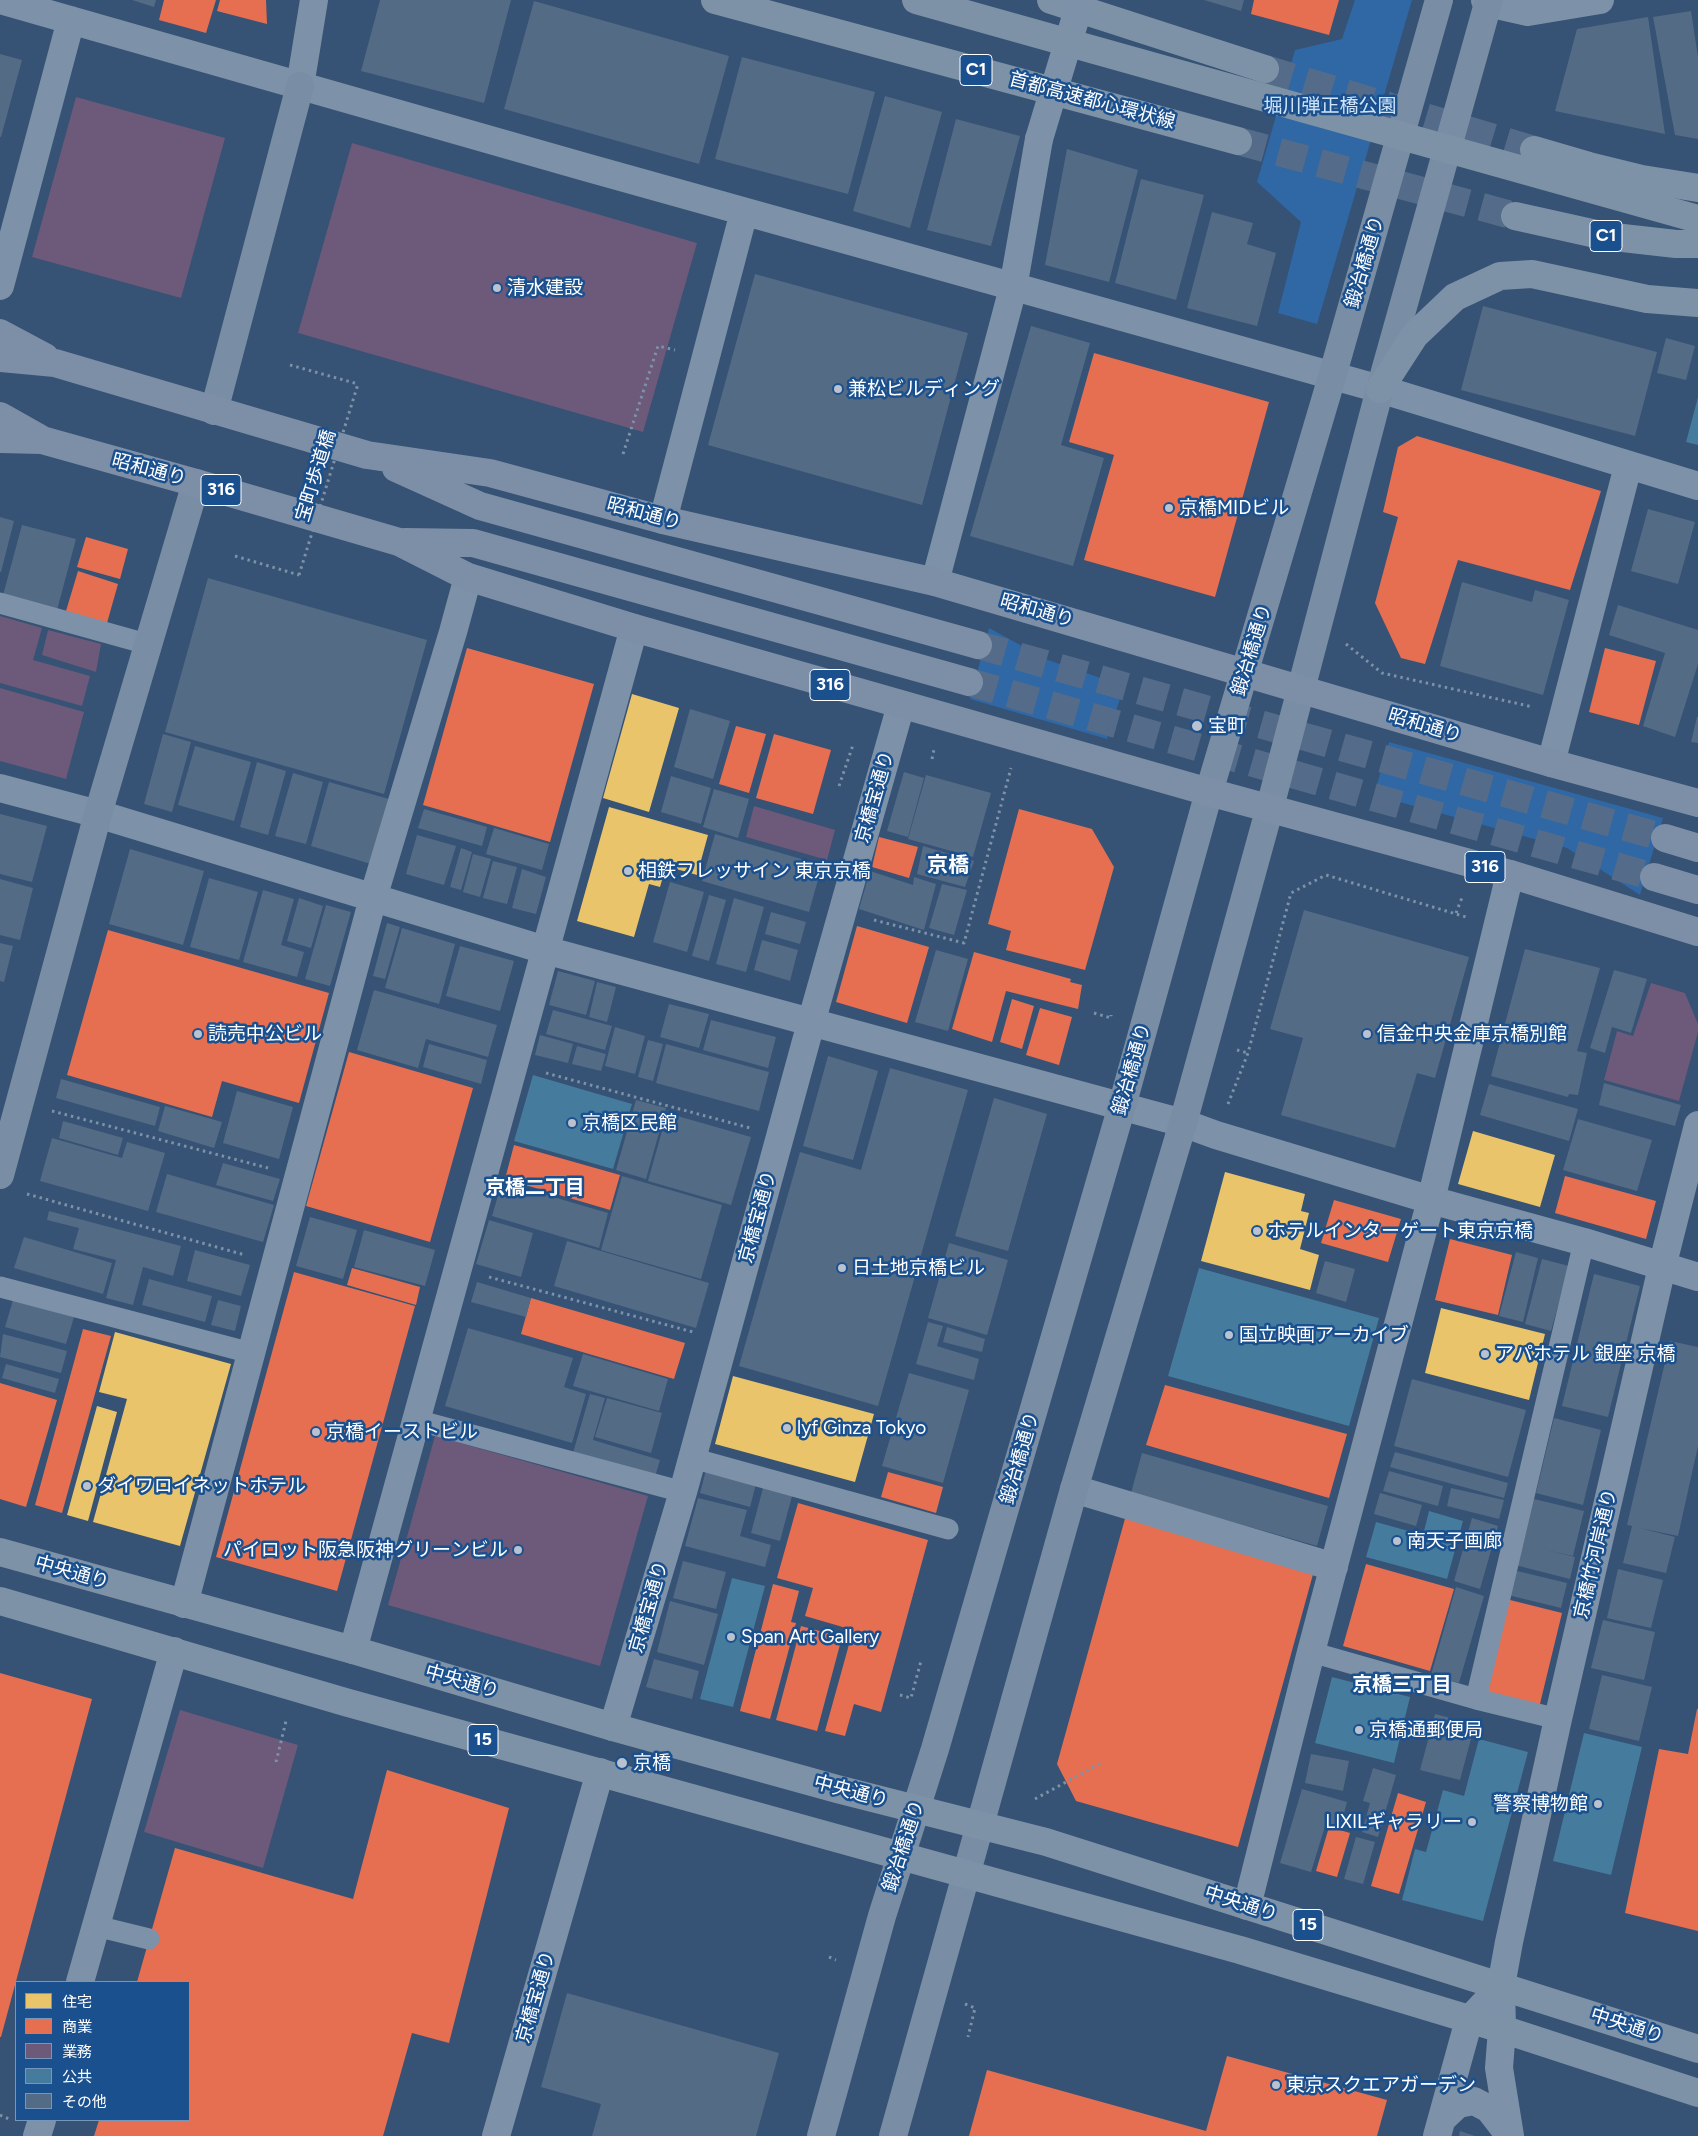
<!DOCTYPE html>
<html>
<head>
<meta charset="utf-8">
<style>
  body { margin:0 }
  #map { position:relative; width:1698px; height:2136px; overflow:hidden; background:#365274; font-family:Figtree,"Noto Sans JP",sans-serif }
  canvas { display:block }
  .legend { position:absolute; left:15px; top:1981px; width:175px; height:140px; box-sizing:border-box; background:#1b508f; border:1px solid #7696bc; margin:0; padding:6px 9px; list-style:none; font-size:15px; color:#fff }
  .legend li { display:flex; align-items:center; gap:10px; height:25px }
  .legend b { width:25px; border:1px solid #7696bc }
</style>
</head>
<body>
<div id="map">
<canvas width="1698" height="2136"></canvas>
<ul class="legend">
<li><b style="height:14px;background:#e9c46a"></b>住宅</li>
<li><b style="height:14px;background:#e76f51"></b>商業</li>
<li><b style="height:14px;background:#6d597a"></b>業務</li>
<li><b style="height:14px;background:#457b9d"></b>公共</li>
<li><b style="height:14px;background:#546b86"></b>その他</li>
</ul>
</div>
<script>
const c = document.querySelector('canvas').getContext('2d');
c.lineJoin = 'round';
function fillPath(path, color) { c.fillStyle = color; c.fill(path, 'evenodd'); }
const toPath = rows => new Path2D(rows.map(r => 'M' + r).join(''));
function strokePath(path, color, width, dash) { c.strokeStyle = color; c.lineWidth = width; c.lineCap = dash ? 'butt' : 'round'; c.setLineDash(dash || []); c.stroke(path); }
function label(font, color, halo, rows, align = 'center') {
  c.font = font + ' Figtree,"Noto Sans JP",sans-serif'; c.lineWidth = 5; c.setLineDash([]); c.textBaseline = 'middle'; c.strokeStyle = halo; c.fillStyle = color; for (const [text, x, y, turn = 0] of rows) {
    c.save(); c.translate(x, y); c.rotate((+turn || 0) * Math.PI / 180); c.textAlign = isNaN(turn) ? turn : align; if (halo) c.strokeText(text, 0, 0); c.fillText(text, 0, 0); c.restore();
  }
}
const green = toPath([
  [1355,0,1412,0,1317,324,1278,313,1301,222,1257,182,1295,50,1342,39],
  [989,628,1048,660,1124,686,1107,739,970,699],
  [1389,742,1663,818,1640,895,1567,848,1374,795]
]);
const homes = toPath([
  [632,694,679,708,649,812,603,798],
  [609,807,708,835,697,875,666,866,660,887,649,884,634,937,577,921],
  [1473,1131,1555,1155,1540,1207,1458,1184],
  [1225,1172,1305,1194,1301,1211,1309,1213,1300,1249,1319,1255,1310,1290,1201,1261],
  [1441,1308,1545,1334,1529,1400,1425,1373],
  [115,1332,231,1364,180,1546,93,1522,127,1399,99,1392],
  [733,1376,874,1414,855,1482,715,1444],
  [97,1406,117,1412,88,1521,67,1515]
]);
const shops = toPath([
  [164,0,216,0,206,33,159,20],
  [220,0,266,0,267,24,217,11],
  [1254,0,1339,0,1329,35,1251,14],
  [1094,353,1269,402,1215,597,1084,560,1114,455,1069,442],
  [1417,436,1601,491,1570,590,1458,560,1425,664,1401,658,1375,603,1398,517,1383,512,1398,447],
  [86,537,128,549,120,579,77,567],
  [78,571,118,584,107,623,66,611],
  [467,648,594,684,550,842,423,805],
  [1605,648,1656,661,1639,725,1589,712],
  [736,726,766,734,749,793,719,784],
  [774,734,831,750,813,814,756,798],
  [1019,809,1092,829,1114,867,1085,970,1006,950,1011,931,988,924],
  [879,837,918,847,909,878,872,867],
  [857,926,929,947,907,1023,836,1002],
  [108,930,329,993,299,1103,222,1081,212,1117,67,1075],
  [974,952,1071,979,1070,982,1082,985,1078,1009,1006,991,992,1042,952,1029],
  [1012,999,1034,1006,1022,1049,1000,1042],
  [1040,1008,1072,1017,1059,1065,1026,1055],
  [349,1052,473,1088,430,1242,306,1206],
  [514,1145,620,1175,610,1210,505,1179],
  [1565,1176,1656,1201,1646,1239,1555,1213],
  [1334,1200,1401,1219,1388,1262,1321,1243],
  [1450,1239,1512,1255,1498,1315,1435,1300],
  [352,1268,420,1287,416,1305,347,1285],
  [294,1272,415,1306,337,1591,216,1557],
  [531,1298,685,1343,674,1379,521,1334],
  [83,1329,111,1336,62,1513,35,1505],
  [0,1383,57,1400,26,1507,0,1499],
  [1165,1385,1347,1434,1329,1498,1146,1445],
  [888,1472,943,1487,936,1513,881,1497],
  [798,1503,928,1540,881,1712,854,1704,845,1736,825,1731,853,1630,805,1616,813,1588,777,1578],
  [1126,1515,1315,1567,1238,1847,1076,1801,1057,1764],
  [1366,1564,1454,1589,1430,1671,1343,1646],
  [773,1584,799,1591,791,1622,796,1623,770,1719,740,1711],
  [1506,1599,1562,1613,1538,1712,1482,1698],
  [801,1626,842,1637,817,1731,776,1720],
  [0,1673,92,1699,1,2037,0,2037],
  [1697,1709,1698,1709,1698,1931,1625,1913,1659,1749,1688,1754],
  [387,1770,509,1808,449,2043,412,2033,383,2136,94,2136,99,2120,189,2120,189,1982,137,1982,175,1848,353,1899],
  [1398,1793,1426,1802,1399,1894,1371,1886],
  [1329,1827,1350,1833,1337,1877,1316,1871],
  [1227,2056,1387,2100,1377,2136,969,2136,987,2070,1206,2131]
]);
const offices = toPath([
  [76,97,225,138,181,298,32,257],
  [352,143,697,243,643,432,298,333],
  [0,616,42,628,33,660,90,676,82,706,0,683],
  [48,630,101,644,96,672,42,655],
  [0,688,84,712,66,779,0,761],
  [754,806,835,830,827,860,746,837],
  [1651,983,1685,993,1698,1024,1698,1032,1679,1101,1604,1080,1617,1031,1633,1036],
  [435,1436,648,1496,600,1666,388,1605],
  [180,1710,298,1745,263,1868,144,1832]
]);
const public = toPath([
  [1698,397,1698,445,1686,442],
  [533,1075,632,1104,613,1169,514,1141],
  [1199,1268,1379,1318,1349,1426,1168,1376],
  [1429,1511,1463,1521,1447,1579,1366,1557,1376,1522,1423,1535],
  [732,1578,765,1586,733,1707,700,1699],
  [1332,1677,1410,1697,1394,1763,1315,1743],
  [1584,1733,1642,1747,1611,1875,1553,1861],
  [1479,1739,1528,1752,1483,1921,1402,1900,1415,1849,1426,1852,1443,1790,1464,1796]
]);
const building = toPath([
  [132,0,156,0,154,7],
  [380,0,511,0,484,103,361,71],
  [1204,0,1244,0,1241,11],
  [534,1,729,56,699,164,504,109],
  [1691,11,1698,57,1698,139,1675,135,1653,17],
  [1648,17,1665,134,1555,111,1577,29],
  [0,54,22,60,1,137,0,137],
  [742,57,875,92,848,194,715,159],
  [885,96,942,112,910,228,853,211],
  [956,119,1020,136,991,246,927,230],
  [1067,149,1138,170,1109,282,1045,265],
  [1141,179,1204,195,1176,300,1115,283],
  [1212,212,1253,223,1247,244,1276,253,1257,326,1187,308],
  [755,274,968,333,922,505,708,445],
  [1483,306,1657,352,1635,436,1461,390],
  [1031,326,1090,343,1061,445,1104,458,1073,566,970,536],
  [1666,338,1695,346,1686,380,1657,373],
  [1648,509,1695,522,1678,584,1631,571],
  [0,517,14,521,1,572,0,572],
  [22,525,76,539,56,614,2,599],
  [208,578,427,640,384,794,165,732],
  [1462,582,1532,602,1535,590,1569,600,1543,695,1440,666],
  [1618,605,1698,630,1698,664,1675,737,1643,726,1665,653,1609,635],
  [690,709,730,721,713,779,674,767],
  [1697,717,1698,717,1698,743,1691,742],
  [163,734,191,742,172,812,144,804],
  [195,746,251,762,234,821,178,805],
  [257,762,286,771,268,835,240,827],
  [904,772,924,778,908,837,887,831],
  [293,773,323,782,306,844,275,836],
  [926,775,991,793,973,857,908,839],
  [671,776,711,788,701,824,661,812],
  [329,782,389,799,371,864,311,846],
  [714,789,749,799,738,838,703,827],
  [424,809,487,827,482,846,418,828],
  [0,814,47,826,32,882,0,874],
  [494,828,549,844,542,870,486,854],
  [715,834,822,865,809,912,702,881],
  [417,835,456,846,444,885,406,874],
  [923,846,974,861,965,887,917,874],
  [461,848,472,852,461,890,450,887],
  [130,849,204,871,183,945,109,924],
  [473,854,491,859,480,897,463,892],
  [493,861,517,867,507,904,483,898],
  [522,869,546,877,536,914,512,908],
  [870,871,913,885,914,877,936,884,924,930,859,909],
  [209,878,258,892,239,960,190,947],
  [0,879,33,888,20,940,0,935],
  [670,882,704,892,687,952,653,942],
  [942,884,967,890,954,935,929,928],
  [263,890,294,899,281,945,304,952,297,977,243,962],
  [709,895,726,900,709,961,692,956],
  [299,898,323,906,311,948,287,941],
  [734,898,764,907,746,972,716,964],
  [326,905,351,912,330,986,305,979],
  [1304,910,1469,957,1435,1078,1417,1073,1395,1148,1281,1115,1303,1038,1270,1029],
  [771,912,806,922,800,944,765,934],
  [387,923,400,927,385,979,373,976],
  [402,928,455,944,439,1004,385,988],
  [762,940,798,950,790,981,754,970],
  [0,943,13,946,4,982,0,981],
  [460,946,514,961,500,1011,446,996],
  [1525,949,1600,968,1577,1051,1587,1053,1578,1095,1569,1094,1568,1097,1491,1076],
  [936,950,968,959,948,1031,915,1022],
  [1614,970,1647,979,1631,1033,1612,1027,1605,1053,1590,1048],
  [558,971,595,981,586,1015,549,1005],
  [597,982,616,987,607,1022,589,1017],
  [374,990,497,1025,488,1057,426,1039,418,1068,357,1050],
  [669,1004,709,1014,699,1048,660,1037],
  [553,1010,612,1026,605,1050,546,1034],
  [711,1020,776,1037,768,1068,703,1050],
  [615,1027,645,1036,635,1074,605,1066],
  [540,1035,573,1044,568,1063,535,1055],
  [648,1040,663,1044,653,1081,638,1077],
  [429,1044,487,1060,481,1084,423,1067],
  [666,1044,769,1072,759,1111,656,1083],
  [577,1046,606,1054,601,1071,572,1064],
  [828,1056,878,1071,853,1160,803,1146],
  [890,1068,968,1090,878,1406,739,1366,800,1152,861,1170],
  [61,1079,160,1107,155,1126,56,1098],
  [1604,1083,1681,1105,1675,1126,1599,1105],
  [1489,1084,1578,1109,1569,1141,1480,1115],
  [237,1091,293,1107,279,1159,223,1143],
  [994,1098,1047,1114,1008,1251,955,1236],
  [636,1100,666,1108,646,1179,616,1170],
  [165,1106,222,1122,214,1148,158,1131],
  [667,1113,751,1137,731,1205,648,1181],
  [1578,1119,1652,1140,1637,1191,1563,1170],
  [63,1121,123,1138,118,1155,59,1138],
  [52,1138,122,1158,127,1142,165,1153,148,1211,40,1181],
  [223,1163,280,1179,273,1201,216,1185],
  [167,1174,274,1205,263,1242,156,1212],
  [622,1176,722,1205,701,1279,601,1250],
  [502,1182,608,1213,599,1248,492,1216],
  [49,1211,181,1246,173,1276,143,1267,133,1305,106,1298,116,1260,73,1249,79,1228,47,1220],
  [310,1217,357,1230,343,1279,296,1266],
  [489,1220,533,1233,521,1277,476,1264],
  [364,1230,435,1250,425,1286,354,1267],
  [24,1237,112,1263,103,1294,14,1268],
  [567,1241,709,1283,696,1328,554,1286],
  [949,1243,1008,1260,987,1335,928,1318],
  [195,1250,250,1265,241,1296,187,1281],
  [1516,1252,1538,1258,1523,1322,1499,1316],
  [1542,1259,1569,1266,1551,1331,1525,1324],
  [1325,1261,1355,1269,1346,1302,1316,1293],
  [1594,1274,1640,1286,1608,1417,1562,1406],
  [149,1279,212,1296,205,1322,142,1305],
  [477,1282,531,1298,526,1317,471,1302],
  [13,1300,74,1317,66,1344,5,1327],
  [218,1300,241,1306,235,1331,211,1325],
  [928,1322,943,1326,937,1346,979,1359,974,1380,916,1364],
  [947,1327,985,1339,982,1352,943,1342],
  [468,1328,573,1358,564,1387,586,1394,572,1443,445,1406],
  [3,1334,67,1351,61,1373,0,1357],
  [1670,1341,1698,1347,1698,1446,1678,1536,1640,1528,1675,1537,1666,1573,1623,1563,1632,1526,1627,1525],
  [583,1354,668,1379,659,1411,573,1386],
  [6,1364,59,1379,55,1393,2,1378],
  [909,1373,969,1390,943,1483,882,1466],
  [1412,1379,1526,1410,1508,1477,1394,1446],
  [590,1394,605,1398,593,1440,660,1460,655,1477,573,1453],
  [607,1398,662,1413,651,1453,595,1437],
  [1554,1418,1601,1430,1583,1505,1536,1493],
  [1395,1452,1508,1483,1504,1498,1390,1467],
  [1142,1453,1328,1506,1317,1546,1131,1493],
  [706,1470,756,1484,750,1507,700,1493],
  [1389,1471,1443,1486,1438,1506,1383,1491],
  [763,1488,792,1496,780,1541,751,1533],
  [1451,1488,1504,1500,1499,1519,1447,1506],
  [1380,1493,1422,1505,1416,1526,1374,1514],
  [698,1498,747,1510,740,1536,771,1545,765,1567,685,1546],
  [1534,1499,1584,1511,1573,1556,1546,1550,1575,1557,1570,1579,1515,1565,1520,1544,1523,1545],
  [1472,1518,1498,1526,1480,1589,1454,1581],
  [683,1561,726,1572,716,1609,673,1598],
  [1618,1569,1663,1580,1651,1628,1607,1618],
  [1513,1570,1567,1583,1561,1608,1508,1595],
  [1456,1587,1484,1596,1459,1683,1431,1675],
  [670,1601,718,1614,704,1665,657,1652],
  [1603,1620,1655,1632,1644,1680,1591,1668],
  [654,1659,699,1671,692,1699,646,1687],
  [1602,1675,1652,1687,1639,1741,1589,1729],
  [1435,1714,1475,1724,1460,1780,1420,1770],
  [1311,1754,1349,1761,1343,1791,1305,1783],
  [1373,1768,1396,1775,1378,1837,1362,1832,1370,1803,1363,1801],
  [1302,1789,1347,1802,1340,1827,1326,1823,1311,1872,1280,1863],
  [1356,1837,1375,1842,1363,1884,1344,1879],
  [567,1993,779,2053,756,2136,592,2136,601,2104,541,2087],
  [1460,2131,1475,2136,1459,2136]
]);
const primaryTunnel = toPath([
  [978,645,1665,838],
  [969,682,1654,877]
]);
const highwayTunnel = toPath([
  [1265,69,1534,150],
  [1238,141,1515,216]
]);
const path = toPath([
  [290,365,358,384],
  [623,454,658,346,675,350],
  [235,556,299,575],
  [1346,644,1382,673,1533,707],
  [932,759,934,749,936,749],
  [839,786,853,745],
  [1456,913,1463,895],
  [874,920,964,943,1011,768],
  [1094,1013,1111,1018,1111,1015],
  [1237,1050,1248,1053],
  [546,1073,750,1128],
  [1228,1104,1248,1053,1291,893,1326,875,1466,917],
  [52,1111,268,1168],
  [27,1194,245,1255],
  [489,1277,693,1332],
  [900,1695,911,1698,921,1661],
  [276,1762,286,1721],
  [1035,1799,1101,1763],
  [829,1957,836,1960],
  [965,2004,975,2008,968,2037],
  [0,2115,9,2119]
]);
const lane = toPath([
  [0,603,147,644],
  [0,1287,251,1353],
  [416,1420,683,1492],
  [692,1458,948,1529],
  [1311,1652,1476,1699,1558,1719],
  [1476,1699,1584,1242],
  [96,1926,149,1939]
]);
const street = toPath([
  [0,0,585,167,1380,389,1698,486],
  [1485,0,1488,3,1528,12,1600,0],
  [300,86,314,0],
  [0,286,71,20],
  [663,520,744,212],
  [935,582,1013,288,1039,139],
  [1551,763,1628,466],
  [0,788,98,814,545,950,1183,1123,1216,1135,1431,1200,1584,1242,1698,1277],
  [1074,1489,1334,1567],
  [184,1604,373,898,453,632,468,577],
  [353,1650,634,628],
  [613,1727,683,1492,811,1023,901,705],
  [1247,1906,1311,1652,1431,1200,1510,874],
  [80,1982,174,1651],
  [1442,2119,1458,2104,1474,2101,1489,2109,1510,2136],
  [37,2136,42,2120],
  [496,2136,600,1772],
  [1437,2136,1469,2020,1501,1986],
  [1510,2136,1499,2068,1502,2029,1501,1986,1509,1942,1558,1719,1662,1267,1698,1125]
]);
const secondary = toPath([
  [214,411,300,86],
  [0,1175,98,814,196,483],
  [821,2136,882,1916,935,1749,1122,1106,1209,792,1332,377,1439,0],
  [893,2136,1074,1489,1183,1123,1270,807,1380,389,1489,0]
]);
const primary = toPath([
  [0,333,45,357],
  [0,358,55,363,367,455,490,473,663,520,935,582,1551,763,1698,803],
  [0,416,39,438],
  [0,439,42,440,196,483,399,542,468,577,634,628,1209,792,1510,874,1698,932],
  [396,468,480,506,978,645],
  [405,542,473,543,969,682],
  [1665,838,1698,848],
  [1654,877,1698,890]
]);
const highway = toPath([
  [715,0,1238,141],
  [1051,0,1265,69],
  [1534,150,1589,166,1642,179,1698,188],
  [1515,216,1605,236,1676,244,1698,244],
  [1380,389,1415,335,1455,297,1500,276,1532,274,1647,299,1698,303],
  [0,1552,353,1650,613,1727,837,1789,1046,1842,1698,2049],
  [0,1601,345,1702,1240,1950,1502,2029,1698,2093]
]);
const pathBridge = toPath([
  [299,575,358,384]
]);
const streetBridge = toPath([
  [1039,139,1081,0]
]);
const highwayBridge = toPath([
  [916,0,1698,219]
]);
const markers = [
  [497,288,5,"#b9c2ce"],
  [838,389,5,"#b9c2ce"],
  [1169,508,5,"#b9c2ce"],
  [1197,726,6,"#b9c2ce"],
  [628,871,5,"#b9c2ce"],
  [198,1034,5,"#b9c2ce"],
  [1367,1034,5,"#b9c2ce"],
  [572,1123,5,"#b9c2ce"],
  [1257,1231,5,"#b9c2ce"],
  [842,1268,5,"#b9c2ce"],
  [1229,1335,5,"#b9c2ce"],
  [1485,1354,5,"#b9c2ce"],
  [787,1428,5,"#b9c2ce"],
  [316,1432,5,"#b9c2ce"],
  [87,1486,5,"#b9c2ce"],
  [1397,1541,5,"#b9c2ce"],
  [518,1550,5,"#b9c2ce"],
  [731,1637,5,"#b9c2ce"],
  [1359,1730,5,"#b9c2ce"],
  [622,1763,6,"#b9c2ce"],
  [1598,1804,5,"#b9c2ce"],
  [1472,1822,5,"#b9c2ce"],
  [1276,2085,5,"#b9c2ce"]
];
const shields = [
  [976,70,32],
  [1606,236,32],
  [221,490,40],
  [830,685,40],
  [1485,867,40],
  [483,1740,30],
  [1308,1925,30]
];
const shieldNames = [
  ["C1",976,70],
  ["C1",1606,236],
  ["316",221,490],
  ["316",830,685],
  ["316",1485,867],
  ["15",483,1740],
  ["15",1308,1925]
];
const streetNames = [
  ["首都高速都心環状線",1092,101,15],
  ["鍛冶橋通り",1365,262,-74],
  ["昭和通り",149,470,15],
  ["宝町歩道橋",316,476,-73],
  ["昭和通り",644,514,15],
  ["昭和通り",1037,611,16],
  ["鍛冶橋通り",1252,650,-73],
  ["昭和通り",1425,726,17],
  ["京橋宝通り",875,797,-74],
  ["鍛冶橋通り",1132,1069,-74],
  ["京橋宝通り",758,1217,-75],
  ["鍛冶橋通り",1020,1458,-74],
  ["京橋竹河岸通り",1596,1554,-77],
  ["中央通り",72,1573,16],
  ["京橋宝通り",649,1607,-74],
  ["中央通り",462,1682,16],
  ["中央通り",851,1792,15],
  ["鍛冶橋通り",904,1846,-72],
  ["中央通り",1241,1904,18],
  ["京橋宝通り",536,1997,-74],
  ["中央通り",1627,2026,18]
];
const parkNames = [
  ["堀川弾正橋公園",1330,106]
];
const poiNames = [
  ["清水建設",507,288],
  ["兼松ビルディング",848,389],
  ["京橋MIDビル",1179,508],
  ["宝町",1208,726],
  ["相鉄フレッサイン 東京京橋",638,871],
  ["読売中公ビル",208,1034],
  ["信金中央金庫京橋別館",1377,1034],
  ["京橋区民館",582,1123],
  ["ホテルインターゲート東京京橋",1267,1231],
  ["日土地京橋ビル",852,1268],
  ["国立映画アーカイブ",1239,1335],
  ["アパホテル 銀座 京橋",1495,1354],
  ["lyf Ginza Tokyo",797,1428],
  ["京橋イーストビル",326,1432],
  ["ダイワロイネットホテル",97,1486],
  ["南天子画廊",1407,1541],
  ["パイロット阪急阪神グリーンビル",508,1550,"right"],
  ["Span Art Gallery",741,1637],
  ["京橋通郵便局",1369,1730],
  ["京橋",633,1763],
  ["警察博物館",1588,1804,"right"],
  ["LIXILギャラリー",1462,1822,"right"],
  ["東京スクエアガーデン",1286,2085]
];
const neighbourhoodNames = [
  ["京橋二丁目",535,1188],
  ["京橋三丁目",1402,1685]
];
const quarterNames = [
  ["京橋",948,866]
];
fillPath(green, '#2f68a5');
fillPath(homes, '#e9c46a');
fillPath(shops, '#e76f51');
fillPath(offices, '#6d597a');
fillPath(public, '#457b9d');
fillPath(building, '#546b86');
strokePath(primaryTunnel, '#546c89', 28, [28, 14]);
strokePath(highwayTunnel, '#546c89', 28, [28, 14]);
strokePath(path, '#7d92a8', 3, [2.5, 4]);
strokePath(lane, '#7d92a8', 21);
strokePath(street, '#7d92a8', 28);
strokePath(secondary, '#798ea4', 28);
strokePath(primary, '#7d8fa7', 28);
strokePath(highway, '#7e92a7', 28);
strokePath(pathBridge, '#7d92a8', 3, [2.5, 4]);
strokePath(streetBridge, '#7d92a8', 28);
strokePath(highwayBridge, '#7e92a7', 28);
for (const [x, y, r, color] of markers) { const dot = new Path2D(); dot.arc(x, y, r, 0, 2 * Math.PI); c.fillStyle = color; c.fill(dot); strokePath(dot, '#1b508f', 2); }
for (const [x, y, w] of shields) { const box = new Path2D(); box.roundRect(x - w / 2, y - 15.5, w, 31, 4); c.fillStyle = '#1b508f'; c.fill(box); strokePath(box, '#fff', 1); }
label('bold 18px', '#fff', null, shieldNames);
label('19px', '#fff', '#1b508f', streetNames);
label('19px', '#cfe4fa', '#1b508f', parkNames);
label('19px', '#fff', '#1b508f', poiNames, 'left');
label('bold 20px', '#fff', '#1b508f', neighbourhoodNames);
label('bold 21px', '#fff', '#1b508f', quarterNames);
</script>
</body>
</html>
